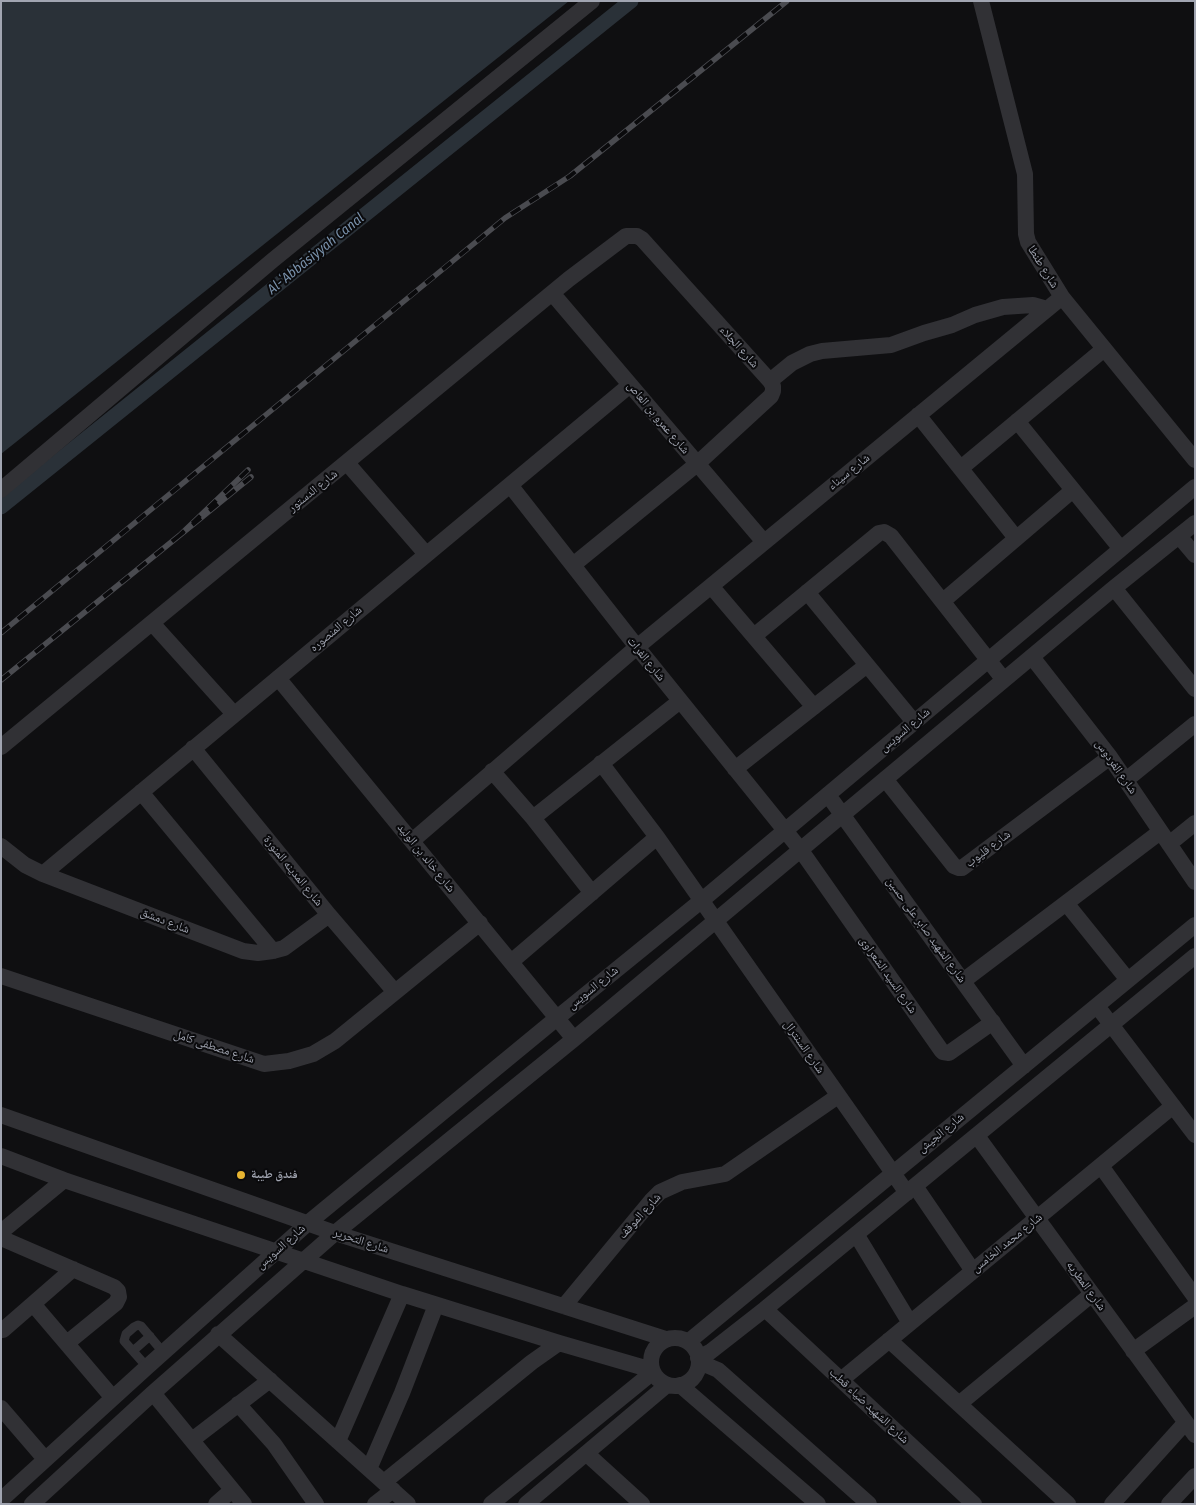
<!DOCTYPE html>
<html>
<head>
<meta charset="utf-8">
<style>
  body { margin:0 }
  #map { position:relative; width:1196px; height:1505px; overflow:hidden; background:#0f0f11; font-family:"Fira Sans Condensed",sans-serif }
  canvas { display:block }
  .frame { position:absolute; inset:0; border:2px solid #a1a5b1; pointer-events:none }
</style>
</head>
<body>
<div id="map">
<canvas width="1196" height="1505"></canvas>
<div class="frame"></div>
</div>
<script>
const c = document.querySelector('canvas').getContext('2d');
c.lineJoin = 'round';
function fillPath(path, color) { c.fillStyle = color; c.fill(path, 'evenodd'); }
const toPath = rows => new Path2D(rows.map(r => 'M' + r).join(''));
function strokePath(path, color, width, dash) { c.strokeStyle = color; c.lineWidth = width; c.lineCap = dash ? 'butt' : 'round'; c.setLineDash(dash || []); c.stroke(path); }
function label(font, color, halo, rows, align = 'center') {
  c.font = font + ' "Fira Sans Condensed","Noto Naskh Arabic",sans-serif'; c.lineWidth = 4; c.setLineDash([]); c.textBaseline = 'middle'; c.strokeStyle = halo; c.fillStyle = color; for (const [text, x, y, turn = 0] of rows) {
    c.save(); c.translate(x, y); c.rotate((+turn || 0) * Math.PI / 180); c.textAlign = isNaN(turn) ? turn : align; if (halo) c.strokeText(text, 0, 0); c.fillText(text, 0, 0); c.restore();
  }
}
const water = toPath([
  [1,1,569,1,1,454]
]);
const canal = toPath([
  [1,507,631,1]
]);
const lane = toPath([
  [133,1351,150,1336],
  [147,1367,124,1341,126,1334,134,1327,138,1325,141,1326,163,1352]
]);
const street = toPath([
  [981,1,1025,174,1026,234,1028,242,1062,297,1195,460],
  [552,293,764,542],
  [770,381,792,363,810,354,822,351,891,345,924,333,952,325,975,315,1003,307,1033,305,1047,309],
  [918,415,1016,538],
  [1017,421,1121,549],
  [347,463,426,554],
  [961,468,1104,349],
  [510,485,637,647,800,849,941,1050,943,1052,949,1053,993,1022],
  [1,490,273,260,592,1],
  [1179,536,1195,555],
  [711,586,814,707],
  [1114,588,1195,689],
  [807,592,914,722],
  [943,601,1073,490],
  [152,623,234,714],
  [754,636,879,533,884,532,891,536,1004,680],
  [1032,657,1110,757,1195,882],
  [278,678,574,1039],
  [1,747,569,279,626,236,637,236,642,239,770,381,773,386,773,391,771,396,697,464,573,565],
  [193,748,329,915,395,992],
  [601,763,657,837,907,1193],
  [735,769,867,665],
  [492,771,533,818,592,893],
  [885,779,954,866,959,868,962,868,1110,757],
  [1126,780,1195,724],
  [141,792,273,951],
  [828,795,1024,1066],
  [533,818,680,701],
  [412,841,637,647,1062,297],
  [1169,844,1195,823],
  [1,846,25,865,43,874,243,951,258,953,273,951,284,948,329,915],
  [43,874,630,385],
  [1066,903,1128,980],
  [511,962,657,837],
  [1,976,264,1064,289,1061,313,1054,335,1041,480,923],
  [963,981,1160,832],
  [1097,1006,1195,1135],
  [1,1115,335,1233,666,1339],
  [977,1136,1195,1435],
  [1,1156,64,1180,402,1294,559,1343,652,1370],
  [1101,1166,1195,1297],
  [915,1186,973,1271],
  [1,1232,64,1180],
  [856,1234,910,1323],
  [1,1238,114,1287,118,1291,119,1297,116,1303,67,1343],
  [33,1304,113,1398],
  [564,1306,651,1201,660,1192,682,1182,725,1174,838,1096],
  [765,1309,974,1504],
  [3,1330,73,1269],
  [218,1334,408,1504],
  '651 1362a24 24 0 1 1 48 0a24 24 0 1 1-48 0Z',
  [889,1340,1068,1504],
  [688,1342,1195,925],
  [1133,1351,1195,1306],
  [698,1358,710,1352,765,1309,1195,956],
  [699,1362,718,1370,869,1504],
  [841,1380,1173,1106],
  [680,1385,818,1504],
  [153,1393,244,1504],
  [238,1404,274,1444,316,1504],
  [959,1404,1092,1294],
  [1,1408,45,1459],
  [192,1440,270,1380],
  [338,1441,402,1294],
  [587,1454,642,1504],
  [369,1469,402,1393,436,1305],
  [384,1482,532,1362,559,1343],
  [1,1500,147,1367,308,1223,557,1018,701,901,1195,487],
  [32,1504,153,1393,335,1233,574,1039,1114,588,1195,523],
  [216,1504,232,1490],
  [375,1504,393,1490],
  [491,1504,653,1372],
  [526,1504,667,1385],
  [1112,1504,1185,1423],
  [1169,1504,1195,1476]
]);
const rail = toPath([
  [248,470,180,535,251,477],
  [1,633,505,218,570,176,787,1],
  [1,680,180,535]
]);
const markers = [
  [241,1175,5,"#e7b431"]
];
const streetNames = [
  ["شارع طنطا",1043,267,58],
  ["شارع الجلاء",739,347,48],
  ["شارع عمرو بن العاص",658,418,50],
  ["شارع سيناء",849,472,-39],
  ["شارع الدستور",313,491,-39],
  ["شارع المنصوره",336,629,-40],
  ["شارع الفرات",646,659,51],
  ["شارع السويس",905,730,-40],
  ["شارع الفردوس",1116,767,55],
  ["شارع قليوب",988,849,-37],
  ["شارع خالد بن الوليد",426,858,51],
  ["شارع المدينه المنورة",293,871,51],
  ["شارع دمشق",165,921,21],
  ["شارع الشهيد صابر على حسين",926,930,54],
  ["شارع السيد الشعراوى",888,975,55],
  ["شارع السويس",593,988,-39],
  ["شارع مصطفى كامل",214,1047,18],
  ["شارع السنترال",804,1047,55],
  ["شارع الجيش",941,1133,-39],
  ["شارع الموقف",640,1216,-48],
  ["شارع التحرير",361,1241,18],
  ["شارع محمد الخامس",1007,1243,-39],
  ["شارع السويس",281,1247,-42],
  ["شارع المطريه",1086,1286,54],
  ["شارع الشهيد ضياء قطب",869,1406,43]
];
const poiNames = [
  ["فندق طيبة",251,1175]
];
const waterNames = [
  ["Al-ʿAbbāsiyyah Canal",316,254,-39]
];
fillPath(water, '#2a3138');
strokePath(canal, '#2a3138', 15);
strokePath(lane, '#313135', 9);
strokePath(street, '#313135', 16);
strokePath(rail, '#4a4b50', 5.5);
strokePath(rail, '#0a0a0c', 4, [11]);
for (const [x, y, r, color] of markers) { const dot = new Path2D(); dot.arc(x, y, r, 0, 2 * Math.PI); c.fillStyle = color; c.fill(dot); strokePath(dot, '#0a0a0c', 2); }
label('12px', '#a1a5b1', '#0a0a0c', streetNames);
label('bold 12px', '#a1a5b1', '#0a0a0c', poiNames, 'left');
label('italic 14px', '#7991ab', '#0a0a0c', waterNames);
</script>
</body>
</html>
